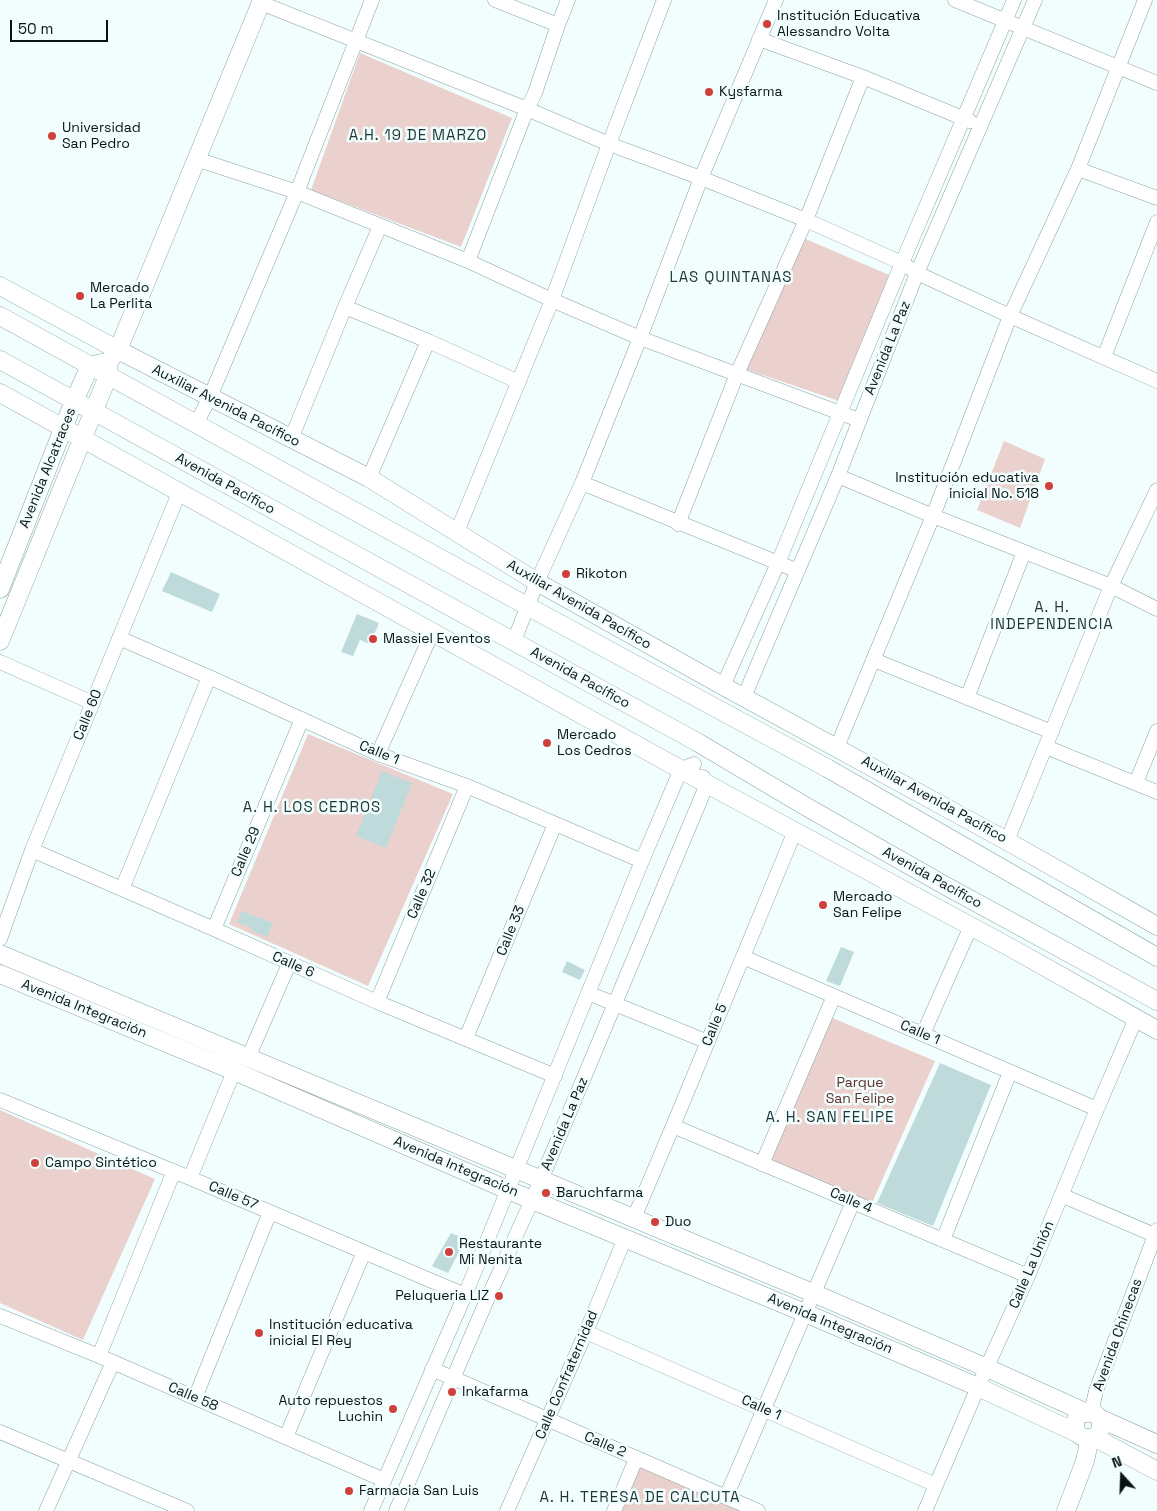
<!DOCTYPE html>
<html>
<head>
<meta charset="utf-8">
<style>
  body { margin:0 }
  #map { position:relative; width:1157px; height:1511px; overflow:hidden; background:#f2fefe; font-family:"Space Grotesk",sans-serif }
  canvas { display:block }
  .north { position:absolute; left:1097px; top:1451px; width:50px; height:50px; -webkit-text-stroke:4px #f2fefe; paint-order:stroke; rotate:340deg; font-size:14px; font-weight:700; line-height:20px; text-align:center; color:#091313 }
  .north::after { content:''; display:block; margin:auto; width:18px; height:22px; background:#091313; clip-path:polygon(50% 0,100% 100%,50% 72%,0 100%) }
  .scale { position:absolute; left:10px; top:20px; width:98px; height:22px; box-sizing:border-box; border:2px solid #091313; border-top:0; padding-left:6px; font-size:15px; line-height:18px; white-space:nowrap; color:#091313; -webkit-text-stroke:4px #f2fefe; paint-order:stroke }
</style>
</head>
<body>
<div id="map">
<canvas width="1157" height="1511"></canvas>
<div class="north">N</div>
<div class="scale">50 m</div>
</div>
<script>
const c = document.querySelector('canvas').getContext('2d');
c.lineJoin = 'round';
function fillPath(path, color) { c.fillStyle = color; c.fill(path, 'evenodd'); }
const toPath = rows => new Path2D(rows.map(r => 'M' + r).join(''));
function strokePath(path, color, width, dash) { c.strokeStyle = color; c.lineWidth = width; c.lineCap = dash ? 'butt' : 'round'; c.setLineDash(dash || []); c.stroke(path); }
function label(font, color, halo, rows, align = 'center') {
  c.font = font + ' "Space Grotesk",sans-serif'; c.lineWidth = 5; c.setLineDash([]); c.textBaseline = 'middle'; c.strokeStyle = halo; c.fillStyle = color; for (const [text, x, y, turn = 0] of rows) {
    c.save(); c.translate(x, y); c.rotate((+turn || 0) * Math.PI / 180); c.textAlign = isNaN(turn) ? turn : align; if (halo) c.strokeText(text, 0, 0); c.fillText(text, 0, 0); c.restore();
  }
}
const green = toPath([
  [360,53,512,118,461,247,311,190],
  [799,236,889,275,839,401,745,369],
  [1004,441,1045,459,1020,528,977,510],
  [308,734,453,794,368,986,229,924],
  [830,1017,935,1061,872,1203,770,1160],
  [0,1110,155,1179,83,1340,0,1303],
  [638,1467,746,1511,619,1511]
]);
const building = toPath([
  [171,572,220,594,212,612,162,591],
  [357,614,379,623,370,644,360,640,353,656,341,652],
  [382,771,412,783,386,848,356,836],
  [242,911,273,923,267,937,252,931,253,928,237,922],
  [841,947,854,952,840,986,826,981],
  [567,961,585,970,580,980,562,972],
  [940,1063,991,1085,933,1226,877,1203],
  [451,1233,466,1239,448,1273,432,1266]
]);
const minor = toPath([
  [495,0,558,25],
  [955,0,1157,83],
  [261,3,527,109,609,144,701,178,806,220,902,263,917,273,1010,316,1157,381],
  [759,39,863,77,970,121],
  [196,159,297,192,468,261,552,300,640,338,859,420],
  [1078,169,1157,198],
  [468,261,527,109,535,93,558,25,568,0],
  [345,307,428,341,519,382],
  [1104,357,1157,222],
  [196,424,210,397,297,192,372,0],
  [291,439,345,307,380,226],
  [838,476,933,516,1111,586,1157,609],
  [369,478,428,341],
  [582,483,798,571],
  [678,524,737,374,806,220,863,77],
  [457,532,552,300,609,144,664,0],
  [119,638,209,677,378,754,467,786,642,861],
  [514,641,537,582,582,483,640,338,701,178,776,0],
  [874,660,1052,732],
  [0,662,93,703],
  [723,686,778,563,902,263,1014,0],
  [744,697,838,476,917,273,1035,0],
  [967,698,1024,552],
  [837,747,933,516,1010,316,1078,169,1145,0],
  [1046,747,1157,792],
  [378,754,432,633],
  [1136,783,1157,731],
  [1007,841,1111,586,1157,490],
  [32,850,214,929,377,1002,555,1076],
  [122,889,209,677],
  [214,929,302,719],
  [0,939,32,850,179,493],
  [743,957,1097,1109],
  [588,993,708,1042],
  [377,1002,467,786],
  [923,1034,971,926],
  [466,1038,555,824],
  [248,1058,289,964],
  [0,1100,190,1178,465,1295],
  [673,1126,1028,1276],
  [762,1164,834,996],
  [190,1178,234,1071],
  [1061,1195,1157,1236],
  [634,1218,673,1126,795,831],
  [943,1240,1010,1072],
  [0,1316,99,1356,384,1480],
  [586,1332,936,1485],
  [99,1356,174,1171],
  [432,1369,758,1511],
  [195,1398,270,1212],
  [1091,1413,1096,1391,1157,1230],
  [0,1432,187,1511],
  [286,1437,364,1252],
  [726,1497,853,1202],
  [46,1511,113,1362],
  [371,1511,465,1295,642,861,681,769,694,764],
  [396,1511,486,1302,541,1180,707,784,703,777],
  [507,1511,586,1332,625,1238],
  [614,1511,636,1459],
  [925,1511,978,1387,1028,1276,1097,1109,1136,1018]
]);
const major = toPath([
  [0,286,118,350,369,478,537,582,723,686,1007,841,1157,926],
  [0,316,527,606,827,768,1157,957],
  [0,360,697,742,805,806,944,885,1157,1001],
  [0,393,707,784,1013,949,1157,1030],
  [0,589,74,401,90,366,102,363],
  [0,641,108,376,109,361,118,350,262,0],
  [0,954,813,1293,987,1368,1087,1413],
  [0,974,234,1071,508,1190,805,1313,978,1387,1077,1433],
  '1075 1425a13 13 0 1 1 26 0a13 13 0 1 1-26 0Z',
  [1099,1418,1157,1444],
  [1094,1437,1157,1471],
  [1066,1511,1085,1461,1090,1438]
]);
const markers = [
  [767,24,5,"#cf403b"],
  [709,92,5,"#cf403b"],
  [52,136,5,"#cf403b"],
  [80,296,5,"#cf403b"],
  [1049,486,5,"#cf403b"],
  [566,574,5,"#cf403b"],
  [373,639,5,"#cf403b"],
  [547,743,5,"#cf403b"],
  [823,905,5,"#cf403b"],
  [35,1163,5,"#cf403b"],
  [546,1193,5,"#cf403b"],
  [655,1222,5,"#cf403b"],
  [449,1252,5,"#cf403b"],
  [499,1296,5,"#cf403b"],
  [259,1333,5,"#cf403b"],
  [452,1392,5,"#cf403b"],
  [393,1409,5,"#cf403b"],
  [349,1491,5,"#cf403b"]
];
const poiNames = [
  ["Institución Educativa",777,16],
  ["Alessandro Volta",777,32],
  ["Kysfarma",719,92],
  ["Universidad",62,128],
  ["San Pedro",62,144],
  ["Mercado",90,288],
  ["La Perlita",90,304],
  ["Institución educativa",1039,478,"right"],
  ["inicial No. 518",1039,494,"right"],
  ["Rikoton",576,574],
  ["Massiel Eventos",383,639],
  ["Mercado",557,735],
  ["Los Cedros",557,751],
  ["Mercado",833,897],
  ["San Felipe",833,913],
  ["Campo Sintético",45,1163],
  ["Baruchfarma",556,1193],
  ["Duo",665,1222],
  ["Restaurante",459,1244],
  ["Mi Nenita",459,1260],
  ["Peluqueria LIZ",489,1296,"right"],
  ["Institución educativa",269,1325],
  ["inicial El Rey",269,1341],
  ["Inkafarma",462,1392],
  ["Auto repuestos",383,1401,"right"],
  ["Luchin",383,1417,"right"],
  ["Farmacia San Luis",359,1491]
];
const streetNames = [
  ["Avenida La Paz",888,348,-68],
  ["Auxiliar Avenida Pacífico",226,406,27],
  ["Avenida Alcatraces",48,468,-68],
  ["Avenida Pacífico",225,484,29],
  ["Auxiliar Avenida Pacífico",579,605,30],
  ["Avenida Pacífico",580,678,29],
  ["Calle 60",88,715,-68],
  ["Calle 1",379,753,22],
  ["Auxiliar Avenida Pacífico",934,800,29],
  ["Calle 29",246,852,-67],
  ["Avenida Pacífico",932,878,29],
  ["Calle 32",422,894,-67],
  ["Calle 33",511,931,-68],
  ["Calle 6",293,965,24],
  ["Avenida Integración",84,1009,22],
  ["Calle 5",715,1025,-68],
  ["Calle 1",920,1033,23],
  ["Avenida La Paz",565,1124,-67],
  ["Avenida Integración",456,1167,23],
  ["Calle 57",233,1196,23],
  ["Calle 4",851,1201,23],
  ["Calle La Unión",1032,1265,-67],
  ["Avenida Integración",830,1324,23],
  ["Avenida Chinecas",1118,1335,-70],
  ["Calle Confraternidad",567,1375,-67],
  ["Calle 58",193,1397,23],
  ["Calle 1",761,1408,24],
  ["Calle 2",605,1445,23]
];
const parkNames = [
  ["Parque",860,1083],
  ["San Felipe",860,1099]
];
const neighbourhoodNames = [
  ["A.H. 19 DE MARZO",418,136],
  ["LAS QUINTANAS",731,278],
  ["A. H.",1052,608],
  ["INDEPENDENCIA",1052,625],
  ["A. H. LOS CEDROS",312,808],
  ["A. H. SAN FELIPE",830,1118],
  ["A. H. TERESA DE CALCUTA",640,1498]
];
fillPath(green, '#ebd1ce');
fillPath(building, '#bedadb');
strokePath(minor, '#88a3a4', 15);
strokePath(major, '#88a3a4', 19);
strokePath(minor, '#fff', 14);
strokePath(major, '#fff', 18);
for (const [x, y, r, color] of markers) { const dot = new Path2D(); dot.arc(x, y, r, 0, 2 * Math.PI); c.fillStyle = color; c.fill(dot); strokePath(dot, '#f2fefe', 2); }
label('14px', '#091313', '#f2fefe', poiNames, 'left');
label('14px', '#091313', '#f2fefe', streetNames);
label('14px', '#60302c', '#f2fefe', parkNames);
c.letterSpacing = '1px';
label('15px', '#1e3637', '#f2fefe', neighbourhoodNames);
c.letterSpacing = '0px';
</script>
</body>
</html>
